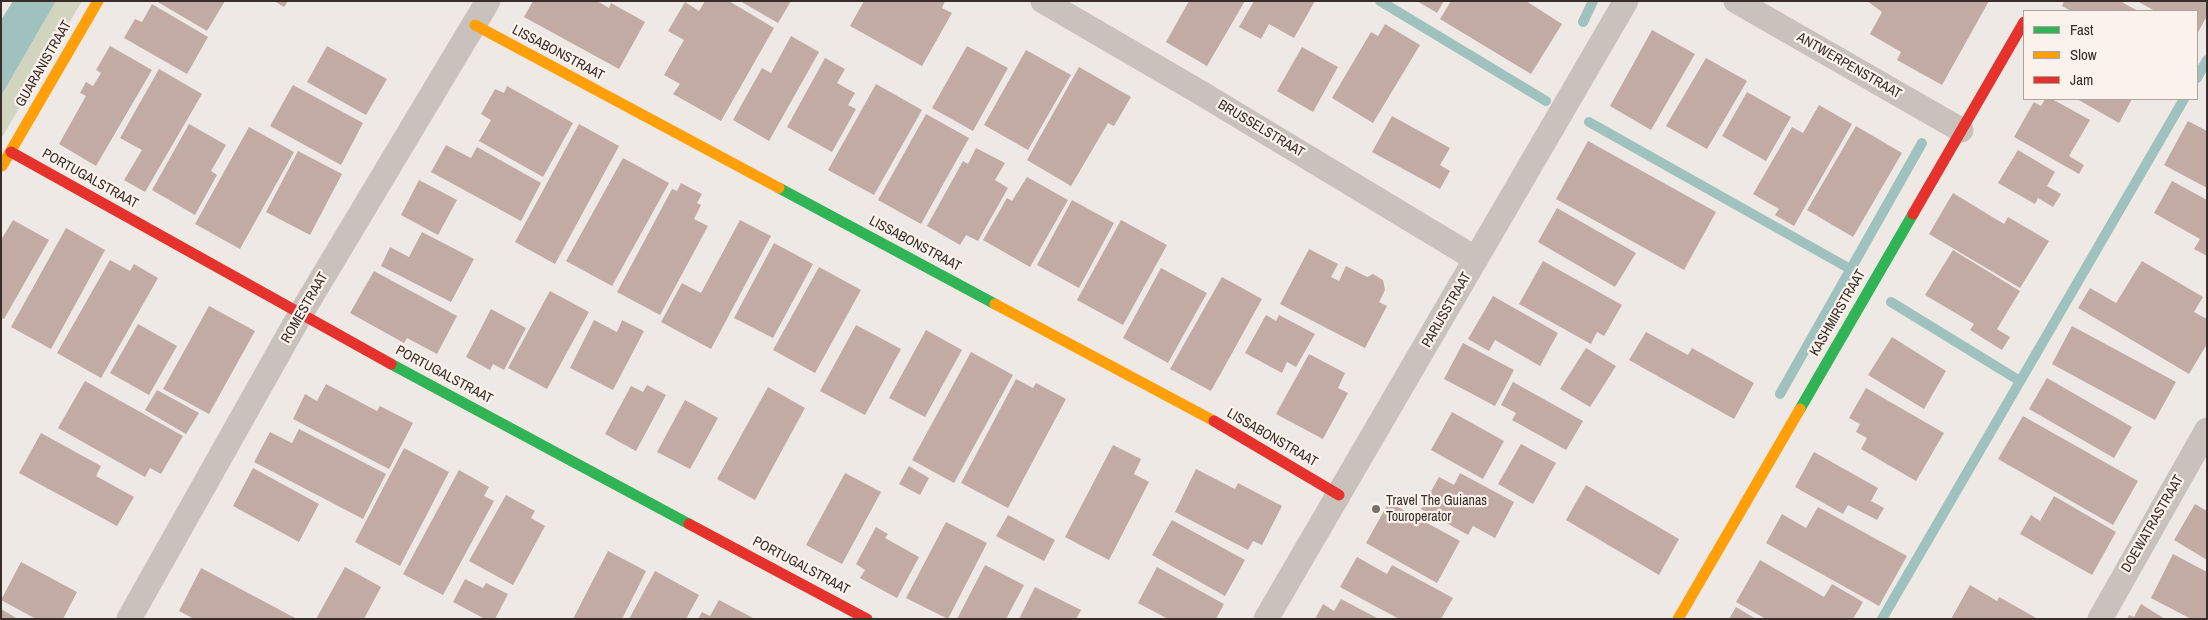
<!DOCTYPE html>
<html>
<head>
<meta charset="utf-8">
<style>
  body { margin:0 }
  #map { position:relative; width:2208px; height:620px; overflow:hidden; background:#eee9e4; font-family:"Archivo Narrow",sans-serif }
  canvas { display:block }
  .frame { position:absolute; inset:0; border:2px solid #392d2a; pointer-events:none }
  .legend { position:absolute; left:2023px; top:10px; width:175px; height:90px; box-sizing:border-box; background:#faf2eb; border:1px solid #ada39e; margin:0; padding:6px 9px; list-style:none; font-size:15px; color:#392d2a }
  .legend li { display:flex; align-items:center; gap:10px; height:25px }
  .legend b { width:25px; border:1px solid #ada39e }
</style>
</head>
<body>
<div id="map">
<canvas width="2208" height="620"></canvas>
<div class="frame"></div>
<ul class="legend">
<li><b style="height:6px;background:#30b455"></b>Fast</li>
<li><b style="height:6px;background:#ff9f0a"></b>Slow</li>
<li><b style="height:6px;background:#e5322d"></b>Jam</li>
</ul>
</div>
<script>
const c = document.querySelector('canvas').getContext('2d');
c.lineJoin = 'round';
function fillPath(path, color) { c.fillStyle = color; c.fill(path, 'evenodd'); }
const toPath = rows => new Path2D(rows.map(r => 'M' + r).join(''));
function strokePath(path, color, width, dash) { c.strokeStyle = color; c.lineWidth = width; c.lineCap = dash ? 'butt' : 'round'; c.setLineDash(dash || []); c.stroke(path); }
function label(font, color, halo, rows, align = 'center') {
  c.font = font + ' "Archivo Narrow",sans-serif'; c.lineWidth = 4.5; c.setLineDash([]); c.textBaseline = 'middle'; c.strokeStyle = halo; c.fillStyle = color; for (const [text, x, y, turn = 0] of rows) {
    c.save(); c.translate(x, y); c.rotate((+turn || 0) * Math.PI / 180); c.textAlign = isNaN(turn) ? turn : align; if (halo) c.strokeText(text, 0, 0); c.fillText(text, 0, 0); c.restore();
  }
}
const green = toPath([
  [56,1,82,1,1,139,1,96]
]);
const water = toPath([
  [13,1,56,1,1,96,1,20]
]);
const stream = toPath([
  [1380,1,1546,101],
  [1583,22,1593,1],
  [2197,78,2207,60],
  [1589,122,1852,270],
  [1891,302,2020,381],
  [1780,394,1922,143],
  [1882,619,2184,99]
]);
const building = toPath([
  [156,1,225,1,207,31],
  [274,1,288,1,284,7],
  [533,1,597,1,609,8,611,3,645,22,619,69,524,17],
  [705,1,729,1,774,28,721,121,673,94,680,84,664,75,684,40,668,31,685,2,699,11],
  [740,1,791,1,778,23],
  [864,1,945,1,942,8,952,13,922,66,850,26],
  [1189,1,1245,1,1207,66,1166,42],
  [1254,1,1315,1,1294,38,1269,24,1261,39,1239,27],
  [1417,1,1444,1,1437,13],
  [1451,1,1526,1,1562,24,1531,74,1440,19],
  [1867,1,1989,1,1942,85,1897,60,1901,52,1870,34,1882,12],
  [2064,1,2120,1,2138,11,2071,11,2062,6],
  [2137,1,2207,1,2207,16,2197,34,2197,11,2155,11],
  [152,4,208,37,187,74,124,38,135,19,142,22],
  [1385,24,1420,45,1373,123,1332,98,1371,32,1378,36],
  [1652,30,1695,54,1651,130,1610,106],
  [791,36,819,52,769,141,733,120,762,68,771,73],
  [110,46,152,70,96,166,59,144,86,96,80,93,86,82,93,86,101,73,96,70],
  [327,46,387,79,366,115,307,82],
  [967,46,1008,68,973,131,932,108],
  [1302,47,1338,67,1313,112,1277,91],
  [1026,50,1071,75,1028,150,984,125],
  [825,58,845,69,837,83,855,93,848,105,856,109,832,152,787,127],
  [1706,58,1747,81,1707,149,1666,126],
  [1079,67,1131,97,1114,126,1108,123,1071,186,1027,160],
  [159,69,202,94,145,192,124,180,142,150,120,138],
  [876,84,922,110,874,195,828,170],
  [293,85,363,123,341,165,270,126],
  [507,86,573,123,543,177,479,141,491,120,481,114,495,89,504,93],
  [1747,92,1791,117,1766,161,1722,136],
  [2045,99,2052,99,2090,120,2069,156,2084,165,2079,174,2014,137,2034,102,2041,106],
  [2077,99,2132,99,2119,123],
  [1819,105,1852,124,1794,226,1775,215,1779,209,1753,194,1792,127,1803,133],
  [926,114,969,138,921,224,878,200],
  [1392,116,1450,148,1440,165,1450,171,1440,189,1372,152],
  [2188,121,2207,131,2207,188,2164,165],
  [189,124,226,145,211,171,217,175,195,215,152,190],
  [579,124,619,146,555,264,515,242],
  [1856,126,1902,153,1853,237,1807,210],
  [249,127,294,152,240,249,195,224],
  [1588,141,1716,212,1684,270,1556,199],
  [446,145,471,158,477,147,541,183,521,221,431,172],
  [976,148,1005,163,995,180,1008,188,978,241,966,235,960,245,927,226,963,161,968,164],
  [2018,150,2055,172,2047,186,2061,194,2053,207,2038,198,2035,204,1998,183],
  [298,151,342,174,310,235,266,212],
  [623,158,669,183,612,286,566,261],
  [1027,177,1068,200,1030,267,983,240,1007,198,1012,201],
  [419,180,457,200,438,235,401,215],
  [2172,181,2207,200,2207,256,2194,249,2200,239,2154,213],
  [681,183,702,194,697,203,701,205,694,219,708,226,660,315,617,292,672,189,677,191],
  [1953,193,2004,224,2008,217,2049,241,2020,288,1929,234],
  [1072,200,1114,223,1079,288,1037,265],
  [1557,208,1636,253,1615,287,1538,242],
  [13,220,49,240,4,319,1,318,1,240],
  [740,220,771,236,711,349,661,322,682,283,701,293],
  [1121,220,1167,245,1123,325,1077,300],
  [66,228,105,250,51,349,11,327],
  [422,232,474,259,451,302,381,266,390,247,409,257],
  [774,243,813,264,773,338,734,318],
  [1309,249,1338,264,1331,277,1339,281,1346,266,1367,277,1373,274,1383,280,1385,290,1379,302,1387,306,1365,348,1280,304],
  [1953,250,2020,291,1997,329,2010,337,2002,350,1970,330,1974,324,1925,295],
  [110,260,130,271,134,264,158,278,101,378,57,353],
  [1543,261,1622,305,1604,336,1597,332,1591,344,1519,304],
  [2142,261,2203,297,2194,312,2207,319,2207,344,2189,374,2078,308,2090,288,2116,303],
  [819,267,861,290,815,373,773,350],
  [1161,268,1207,293,1168,363,1123,338],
  [374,271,457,316,437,354,407,338,404,343,350,313],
  [1222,277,1262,299,1211,391,1170,369],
  [550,291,589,312,547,389,508,368],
  [1493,296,1558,333,1540,366,1495,340,1489,351,1468,339],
  [209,306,255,331,209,414,163,389],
  [491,309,526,328,504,370,493,364,490,370,466,357],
  [1266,315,1276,321,1279,315,1315,334,1296,367,1287,362,1282,373,1245,353],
  [594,320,617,332,622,320,644,331,613,390,570,368],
  [138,324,177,346,149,395,110,373],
  [856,325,901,349,865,415,820,391],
  [2072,326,2176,382,2155,420,2052,364],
  [926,330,962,350,925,417,889,398],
  [1646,332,1688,355,1692,348,1754,383,1734,419,1629,360],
  [1892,337,1946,371,1924,409,1868,375],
  [1463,343,1514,370,1495,406,1444,379],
  [1586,348,1616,366,1590,407,1560,389],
  [971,352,1013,375,954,483,912,460],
  [1309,354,1345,373,1338,388,1348,393,1323,439,1276,414],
  [2047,378,2132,427,2114,458,2029,409],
  [1016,379,1033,388,1036,383,1066,399,1008,508,961,483],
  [85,381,183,436,161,474,150,468,145,477,58,428],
  [1513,382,1583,421,1566,450,1512,420,1516,413,1501,405],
  [326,384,377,411,380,406,413,423,389,469,293,419,305,394,317,401],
  [647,385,666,395,636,451,605,434,631,386,643,392],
  [768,387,805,408,755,500,717,479],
  [1866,388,1944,433,1916,481,1861,449,1867,438,1856,432,1860,424,1849,418],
  [157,390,199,413,186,434,145,410],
  [685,400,718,418,690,469,657,452],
  [1452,412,1504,441,1483,479,1431,450],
  [2023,416,2138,481,2113,525,1998,459],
  [299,429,386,474,363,519,254,462,270,432,292,443],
  [41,433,101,466,96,476,134,497,117,526,19,473],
  [1521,444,1556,463,1533,504,1498,484],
  [1113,445,1141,459,1134,474,1149,482,1109,560,1065,537],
  [404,448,449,472,400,566,355,542],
  [1814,452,1878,488,1871,501,1884,508,1877,520,1848,505,1843,514,1795,487],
  [909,466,929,478,920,495,899,484],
  [253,468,319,504,299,542,233,506],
  [1196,469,1235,489,1238,483,1282,506,1262,545,1253,541,1248,550,1175,512],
  [459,470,489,487,484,496,494,501,443,595,403,574],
  [845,473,881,492,842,564,806,545],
  [1460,473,1514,502,1495,538,1473,526,1468,535,1421,509,1439,477,1454,485],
  [1586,485,1679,539,1659,575,1566,520],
  [506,495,535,511,531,518,545,526,513,585,469,561],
  [2054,496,2116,532,2092,575,2020,534,2031,515,2040,521],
  [1389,502,1460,541,1437,583,1366,543],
  [2195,504,2207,511,2207,560,2174,540],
  [1818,507,1907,556,1879,606,1766,543,1782,514,1806,528],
  [1008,515,1055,540,1044,561,996,536],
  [1172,520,1245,560,1225,596,1152,555],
  [946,522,987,543,948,619,906,598],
  [876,527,888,534,885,538,919,557,897,598,860,578,865,570,856,564],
  [608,551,646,571,622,619,573,619],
  [2173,554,2207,572,2207,619,2191,619,2151,598],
  [1357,557,1387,574,1392,565,1453,598,1441,619,1399,619,1340,587],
  [1760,560,1824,597,1832,584,1863,602,1853,619,1766,619,1736,602],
  [21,562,77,592,63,619,36,619,1,600],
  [985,565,1024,585,1006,619,957,619],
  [345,567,381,587,364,619,316,619],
  [1157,567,1224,604,1216,619,1168,619,1138,603],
  [201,568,297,619,194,619,179,611],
  [655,571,699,595,686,619,629,619],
  [465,579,483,588,486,583,508,594,495,619,485,619,453,602],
  [1970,585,1997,601,1999,597,2038,619,1951,619],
  [1035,587,1081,610,1076,619,1019,619],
  [1341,599,1379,619,1315,619,1323,604,1334,611],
  [719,600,755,619,698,619,702,612,710,616],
  [2141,604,2165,619,2127,619,2129,615,2134,617],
  [1736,607,1756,619,1729,619],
  [1,609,18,619,1,619]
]);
const street = toPath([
  [1043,1,1201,93,1476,259],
  [1736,1,1961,130],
  [129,619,300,315,488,1],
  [1266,619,1626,1],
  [2100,619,2207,430]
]);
const fast = toPath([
  [779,188,995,304],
  [391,364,689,524],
  [1800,409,1913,214]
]);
const slow = toPath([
  [475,25,779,188],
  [2,166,98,1],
  [995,304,1214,421],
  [1678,619,1800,409]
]);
const jam = toPath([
  [11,152,391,364],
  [1913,214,2024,22],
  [1214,421,1339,495],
  [689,524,867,619]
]);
const markers = [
  [1376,509,5,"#786f6b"]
];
const streetNames = [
  ["LISSABONSTRAAT",558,53,28],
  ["GUARANISTRAAT",44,64,-60],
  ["ANTWERPENSTRAAT",1849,66,30],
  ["BRUSSELSTRAAT",1261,129,31],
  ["PORTUGALSTRAAT",90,179,29],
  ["LISSABONSTRAAT",915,244,28],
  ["ROMESTRAAT",305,308,-60],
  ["PARIJSSTRAAT",1447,310,-60],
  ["KASHMIRSTRAAT",1838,313,-60],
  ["PORTUGALSTRAAT",444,375,28],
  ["LISSABONSTRAAT",1272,438,30],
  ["DOEWATRASTRAAT",2153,524,-60],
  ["PORTUGALSTRAAT",801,566,28]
];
const poiNames = [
  ["Travel The Guianas",1386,501],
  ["Touroperator",1386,517]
];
fillPath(green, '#d1d4be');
fillPath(water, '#9fc2bf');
strokePath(stream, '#9fc2bf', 10);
fillPath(building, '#c2aba5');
strokePath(street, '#c8c1bc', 25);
strokePath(fast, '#30b455', 11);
strokePath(slow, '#ff9f0a', 11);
strokePath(jam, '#e5322d', 11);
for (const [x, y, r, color] of markers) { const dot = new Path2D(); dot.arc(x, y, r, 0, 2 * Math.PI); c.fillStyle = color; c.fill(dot); strokePath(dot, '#faf2eb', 2); }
label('14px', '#392d2a', '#faf2eb', streetNames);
label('14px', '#392d2a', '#faf2eb', poiNames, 'left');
</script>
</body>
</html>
